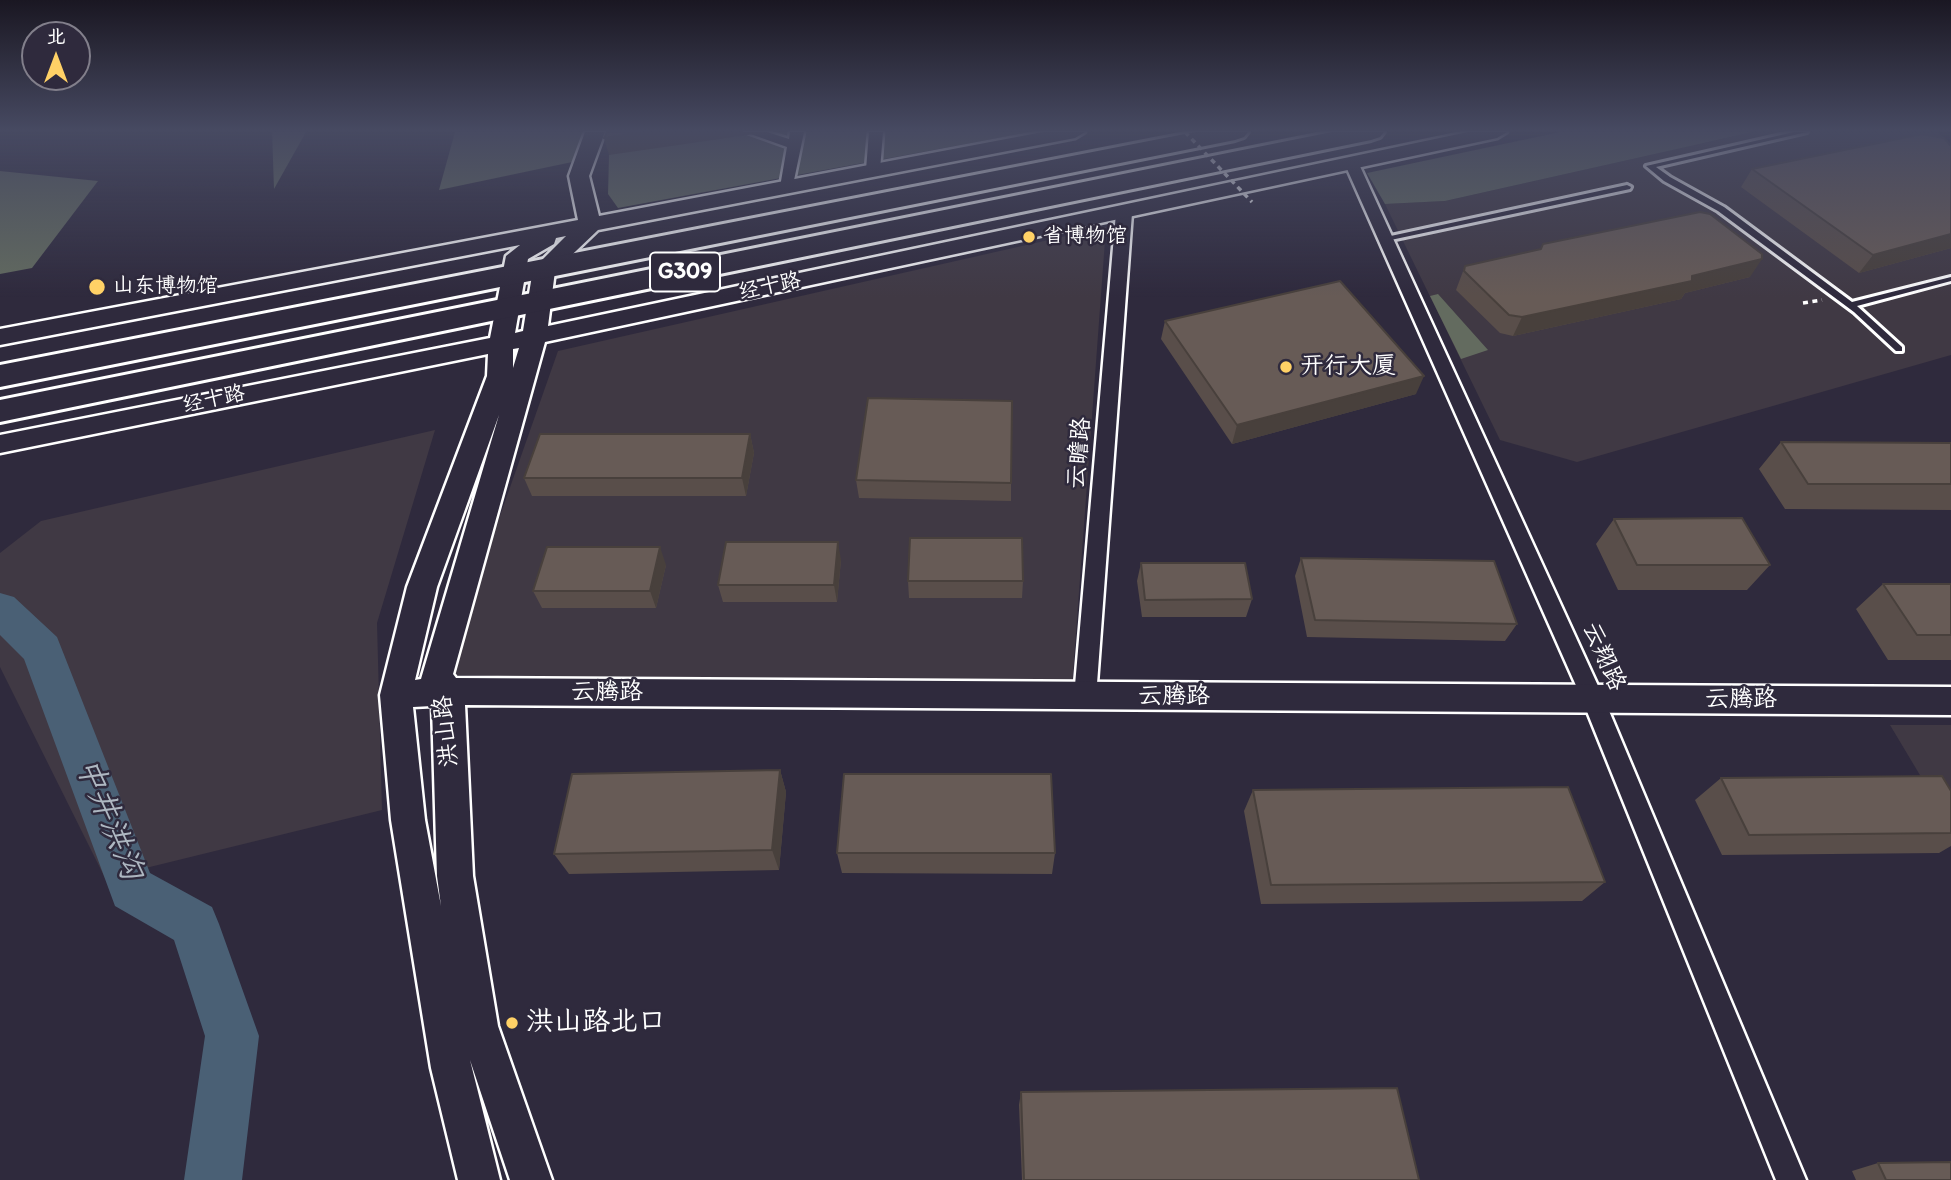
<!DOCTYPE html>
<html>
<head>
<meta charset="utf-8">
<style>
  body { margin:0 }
  #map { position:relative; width:1951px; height:1180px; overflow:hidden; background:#2f2a3d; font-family:Itim,"LXGW WenKai TC",sans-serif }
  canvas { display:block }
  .north { position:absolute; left:21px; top:21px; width:70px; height:70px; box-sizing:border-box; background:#2f2a3d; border:2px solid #827f8b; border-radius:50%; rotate:0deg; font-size:19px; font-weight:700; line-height:28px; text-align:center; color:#fff }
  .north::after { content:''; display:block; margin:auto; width:24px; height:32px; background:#ffd166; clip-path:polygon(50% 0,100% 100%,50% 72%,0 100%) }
</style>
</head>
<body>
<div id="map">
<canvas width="1951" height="1180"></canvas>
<div class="north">北</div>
</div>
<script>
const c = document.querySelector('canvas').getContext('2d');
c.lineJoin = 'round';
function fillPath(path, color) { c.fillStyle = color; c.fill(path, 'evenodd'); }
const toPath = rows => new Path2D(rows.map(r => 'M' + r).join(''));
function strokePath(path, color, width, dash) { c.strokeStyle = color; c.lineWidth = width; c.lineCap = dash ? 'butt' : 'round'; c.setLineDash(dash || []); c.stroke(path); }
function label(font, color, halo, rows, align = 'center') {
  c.font = font + ' Itim,"LXGW WenKai TC",sans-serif'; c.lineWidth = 5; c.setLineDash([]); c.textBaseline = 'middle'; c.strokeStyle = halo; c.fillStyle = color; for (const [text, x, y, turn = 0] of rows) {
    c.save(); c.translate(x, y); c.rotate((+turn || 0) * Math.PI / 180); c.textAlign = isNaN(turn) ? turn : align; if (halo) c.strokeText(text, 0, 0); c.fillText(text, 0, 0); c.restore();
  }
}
const built = toPath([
  [1753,132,1938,132,1951,147,1951,355,1577,462,1500,440,1385,204,1445,201],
  [1106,227,1072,687,444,675,558,351],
  [435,430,377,623,382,810,105,878,0,667,0,553,41,521],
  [1890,725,1951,725,1951,827]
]);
const green = toPath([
  [272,132,306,132,274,189],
  [455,132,588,132,577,161,439,190],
  [619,132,1031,132,618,208,608,194,609,155],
  [1560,132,1753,132,1445,201,1385,204,1367,173],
  [0,171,98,181,32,268,0,274],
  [1438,294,1488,350,1461,359,1430,296]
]);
const river = toPath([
  [0,593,14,597,57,637,150,873,212,907,219,924,259,1036,242,1180,184,1180,205,1036,174,940,115,906,24,659,0,635,0,593]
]);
const path = toPath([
  [1803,303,1822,300]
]);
const lane = toPath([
  [1794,132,1807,132,1656,167,1670,177,1724,207,1852,302,1951,277,1951,281,1857,306,1902,347,1902,351,1896,351,1854,312,1718,211,1664,181,1646,166,1794,132],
  [1627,185,1631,187,1630,189,1386,241,1382,239,1386,237,1627,185]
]);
const street = toPath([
  [745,132,767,132,789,139,790,132,804,132,792,190,782,190,780,187,787,147,745,132],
  [869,132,883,132,880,170,873,174,866,170,869,132],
  [1351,158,1358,162,1604,699,1806,1180,1776,1180,1582,699,1344,162,1351,158],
  [1124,208,1132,213,1096,697,1093,704,1085,707,1077,704,1074,697,1116,213,1124,208]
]);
const secondary = toPath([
  [585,132,605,132,589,176,599,216,1043,132,1085,132,1075,138,598,230,555,271,548,326,1468,132,1507,132,1497,138,545,342,453,674,456,678,1951,687,1951,715,465,705,473,876,498,1026,552,1180,510,1180,470,1060,500,1180,458,1180,431,1068,391,820,380,695,407,587,487,376,488,354,0,453,0,435,490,338,506,256,520,245,0,345,0,329,578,220,569,176,585,132],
  [566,236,533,269,523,331,515,333,528,259,554,244,556,238,566,236],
  [519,348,513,368,513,349,519,348],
  [499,415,421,679,415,680,437,587,499,415],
  [432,706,437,876,441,906,425,820,413,707,432,706]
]);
const highway = toPath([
  [1195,132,1248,132,1244,137,1235,140,0,387,0,365,1195,132],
  [1332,132,1384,132,1380,137,1371,140,0,422,0,400,1332,132]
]);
const pathBridge = toPath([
  [1185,132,1252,202]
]);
const wall = toPath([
  [1752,169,1951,248,1859,273,1741,187],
  [1543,244,1750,277,1685,293,1681,299,1513,336,1500,333,1456,290,1465,266,1541,249],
  [1165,321,1416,394,1232,444,1161,339],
  [750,434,754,453,746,496,532,496,524,478],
  [1781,442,1951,443,1951,510,1785,509,1759,469],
  [856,480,1011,483,1011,501,859,498],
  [1614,519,1770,565,1747,590,1618,590,1596,544],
  [1301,558,1517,624,1505,641,1307,637,1295,576],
  [841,560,837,602,723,602,718,585],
  [1141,563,1252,599,1246,617,1142,617,1137,581],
  [666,565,656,608,542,608,533,591],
  [908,581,1023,581,1022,598,909,598],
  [1883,584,1951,584,1951,660,1888,660,1856,609],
  [780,770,786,792,779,870,569,874,554,854],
  [1721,778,1951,791,1951,846,1939,853,1722,855,1695,800],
  [1253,790,1605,882,1582,901,1261,904,1244,811],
  [837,853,1055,853,1052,874,842,873],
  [1021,1092,1419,1180,1022,1180,1019,1105],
  [1878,1163,1951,1180,1856,1180,1852,1171]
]);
const shadedWall = toPath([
  [642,132,768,132,609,155,604,138],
  [1951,234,1951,248,1859,273,1873,255],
  [1762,259,1750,277,1685,293,1681,299,1513,336,1522,317],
  [1424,376,1416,394,1232,444,1237,425],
  [750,434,754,453,746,496,742,478],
  [838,542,841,560,837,602,834,585],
  [660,547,666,565,656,608,650,591],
  [780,770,786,792,779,870,772,850]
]);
const building = toPath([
  [607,132,642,132,604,138,607,132],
  [1922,134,1944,138,1951,146,1951,234,1873,255,1752,169,1922,134],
  [1700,212,1710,214,1762,254,1762,259,1692,276,1692,281,1522,317,1509,315,1464,271,1465,266,1541,249,1543,244,1700,212],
  [1340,281,1424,376,1237,425,1165,321,1340,281],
  [868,398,1012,401,1011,483,856,480,868,398],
  [540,434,750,434,742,478,524,478,540,434],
  [1781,442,1951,443,1951,484,1808,484,1781,442],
  [1742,518,1770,565,1637,565,1614,519,1742,518],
  [910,538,1022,538,1023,581,908,581,910,538],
  [726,542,838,542,834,585,718,585,726,542],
  [547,547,660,547,650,591,533,591,547,547],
  [1301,558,1494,561,1517,624,1315,620,1301,558],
  [1141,563,1245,563,1252,599,1145,600,1141,563],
  [1883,584,1951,584,1951,635,1917,635,1883,584],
  [780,770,772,850,554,854,572,774,780,770],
  [844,774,1051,774,1055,853,837,853,844,774],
  [1942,776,1951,791,1951,833,1749,835,1721,778,1942,776],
  [1568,787,1605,882,1271,885,1253,790,1568,787],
  [1397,1088,1419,1180,1024,1180,1021,1092,1397,1088],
  [1951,1162,1951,1180,1886,1180,1878,1163,1951,1162]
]);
const markers = [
  [1029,237,7,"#ffd166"],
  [97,287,9,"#ffd166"],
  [1286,367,7,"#ffd166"],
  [512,1023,7,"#ffd166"]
];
const farPoinames = [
  ["省博物馆",1043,237],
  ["山东博物馆",113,287]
];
const farStreetnames = [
  ["经十路",770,287,-12],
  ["经十路",214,400,-12]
];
const shields = [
  [685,272,70]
];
const shieldNames = [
  ["G309",685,272]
];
const poiNames = [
  ["开行大厦",1300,367]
];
const streetNames = [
  ["云瞻路",1080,453,-85],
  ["云翔路",1603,657,66],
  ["云腾路",607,693],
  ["云腾路",1174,697],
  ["云腾路",1741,700],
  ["洪山路",447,731,-96]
];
const nearPoinames = [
  ["洪山路北口",526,1023]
];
const nearWaternames = [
  ["中井洪沟",108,819,68]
];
fillPath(built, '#403944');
fillPath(green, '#636b5f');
fillPath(river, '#4a6075');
strokePath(lane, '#fff', 6);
strokePath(street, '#fff', 5);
strokePath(secondary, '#fff', 5);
strokePath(highway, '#fff', 6);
strokePath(path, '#fff', 3.5, [5, 4.5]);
fillPath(lane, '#2f2a3d');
fillPath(street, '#2f2a3d');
fillPath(secondary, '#2f2a3d');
fillPath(highway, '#2f2a3d');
strokePath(pathBridge, '#fff', 3.5, [5, 4.5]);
fillPath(wall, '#594e4a');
fillPath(shadedWall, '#48403c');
fillPath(building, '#675b56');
strokePath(building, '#48403c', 2);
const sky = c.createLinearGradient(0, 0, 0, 297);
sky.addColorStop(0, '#1a1722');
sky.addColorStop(0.44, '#474a62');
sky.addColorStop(1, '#474a6200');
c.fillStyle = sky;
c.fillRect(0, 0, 1951, 297);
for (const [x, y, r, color] of markers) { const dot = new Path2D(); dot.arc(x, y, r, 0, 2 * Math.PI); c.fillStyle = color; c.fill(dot); strokePath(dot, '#2f2a3d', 2.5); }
label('21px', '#fff', '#2f2a3d', farPoinames, 'left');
label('21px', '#fff', '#2f2a3d', farStreetnames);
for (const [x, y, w] of shields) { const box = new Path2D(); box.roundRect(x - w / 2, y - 19.5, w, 39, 5); c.fillStyle = '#2f2a3d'; c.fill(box); strokePath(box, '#fff', 2); }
label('bold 23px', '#fff', null, shieldNames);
label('24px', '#fff', '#2f2a3d', poiNames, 'left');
label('24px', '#fff', '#2f2a3d', streetNames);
label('28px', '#fff', '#2f2a3d', nearPoinames, 'left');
label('italic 32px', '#aeb7c1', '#2f2a3d', nearWaternames);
</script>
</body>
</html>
